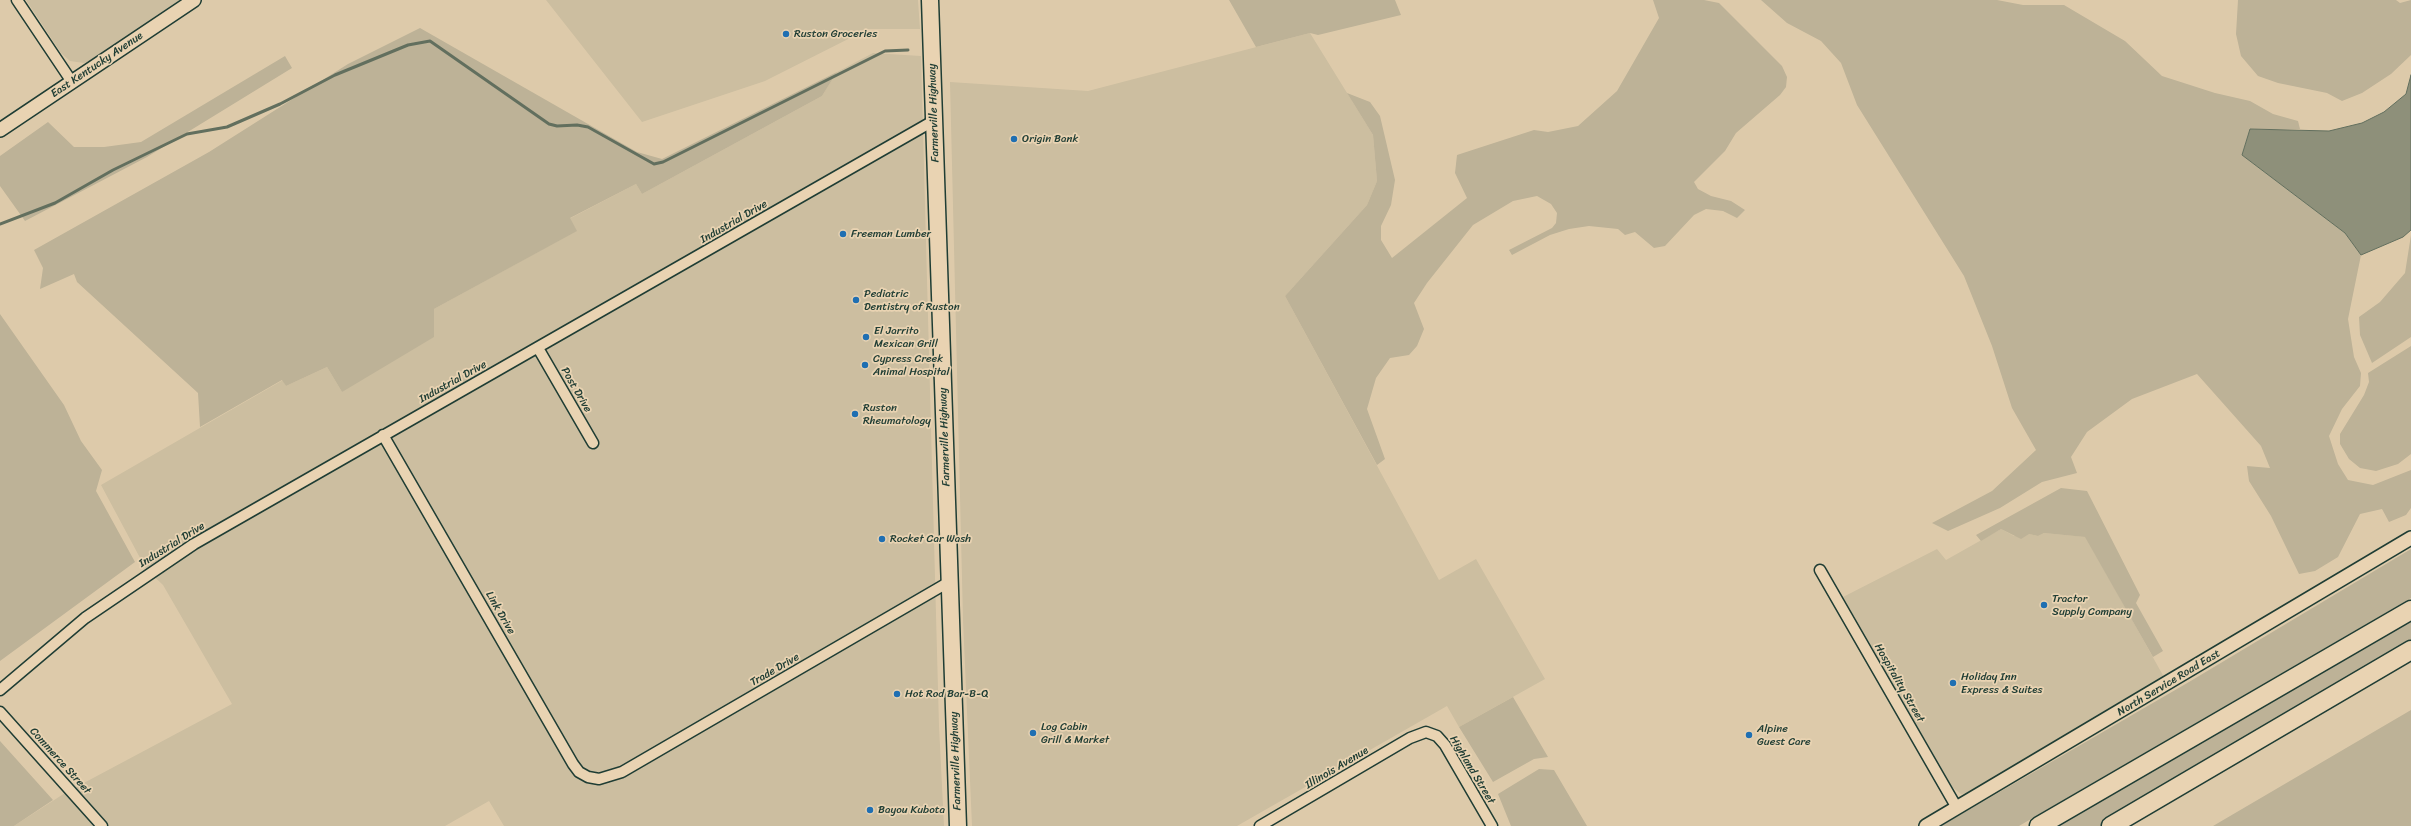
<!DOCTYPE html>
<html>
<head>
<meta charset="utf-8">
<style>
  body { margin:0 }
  canvas { display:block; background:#ddcaaa }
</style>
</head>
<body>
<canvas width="2411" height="826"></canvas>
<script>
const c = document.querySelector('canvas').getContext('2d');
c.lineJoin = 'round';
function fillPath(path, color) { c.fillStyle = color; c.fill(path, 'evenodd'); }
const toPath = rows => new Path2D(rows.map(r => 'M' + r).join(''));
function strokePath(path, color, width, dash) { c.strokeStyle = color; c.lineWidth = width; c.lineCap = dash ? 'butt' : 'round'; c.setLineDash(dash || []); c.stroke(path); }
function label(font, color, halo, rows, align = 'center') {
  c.font = font + ' Sriracha,sans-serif'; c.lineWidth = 3.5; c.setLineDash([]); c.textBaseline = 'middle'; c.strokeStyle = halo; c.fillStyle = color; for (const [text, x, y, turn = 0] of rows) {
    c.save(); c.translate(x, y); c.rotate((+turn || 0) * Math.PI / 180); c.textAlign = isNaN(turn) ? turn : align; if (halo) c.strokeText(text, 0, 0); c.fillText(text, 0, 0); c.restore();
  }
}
const built = toPath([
  [26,0,187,0,93,62,92,60,84,63,70,61,61,53],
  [546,0,918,0,920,29,868,29,765,81,642,122],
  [1310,33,1373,135,1377,181,1367,205,1285,296,1439,580,1476,559,1545,679,1459,727,1447,706,1237,826,972,826,963,620,950,82,1088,91],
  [873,53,921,56,939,726,944,826,504,826,489,801,445,826,14,826,65,793,232,704,163,585,146,569,101,485,283,380,286,386,327,367,342,392,434,309,576,231,569,219,636,184,642,194,822,96,837,72],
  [2001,529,2014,536,2029,534,2038,536,2044,533,2086,537,2165,679,1970,793,1961,794,1952,787,1843,597,1937,549,1946,560]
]);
const green = toPath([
  [1229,0,1395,0,1401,15,1318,35,1310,33,1256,47],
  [1653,0,1704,0,1719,3,1782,66,1787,77,1786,87,1780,95,1736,133,1725,151,1694,182,1698,189,1711,196,1731,201,1745,210,1737,218,1723,211,1706,209,1694,215,1665,246,1654,248,1635,232,1625,235,1618,229,1589,226,1569,229,1550,235,1512,255,1509,250,1552,228,1556,223,1557,213,1551,204,1537,196,1513,201,1473,225,1427,283,1414,303,1424,329,1417,346,1409,355,1390,358,1376,378,1367,409,1385,459,1377,465,1285,296,1367,205,1377,181,1373,135,1347,93,1370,102,1380,116,1395,180,1391,205,1381,226,1381,240,1392,258,1467,198,1455,173,1457,155,1534,130,1548,132,1578,126,1617,91,1659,18],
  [1761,0,1997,0,2023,5,2064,5,2125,41,2162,76,2215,93,2250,101,2273,114,2298,121,2300,129,2250,129,2242,155,2345,233,2361,255,2348,319,2354,357,2361,373,2360,386,2342,409,2329,436,2338,464,2348,480,2373,485,2411,470,2411,508,2406,515,2389,522,2382,509,2360,514,2338,557,2315,571,2299,574,2271,516,2249,481,2247,466,2270,468,2261,446,2197,374,2132,399,2087,432,2071,457,2077,473,2042,482,2000,508,1948,531,1932,523,1992,491,2036,450,2012,408,1992,346,1964,276,1857,105,1841,63,1821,41,1787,23],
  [2238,0,2396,0,2400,3,2411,0,2411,55,2391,74,2362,93,2342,101,2327,93,2278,83,2258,76,2241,56,2236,34],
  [420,28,637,152,662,159,837,72,822,96,642,194,636,184,570,218,577,231,434,309,434,337,342,392,327,367,286,386,282,380,200,427,198,393,77,282,74,274,40,289,43,268,34,250,209,152,348,64],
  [285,56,292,68,147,157,25,221,0,186,0,156,48,122,74,147,104,147,141,142],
  [2411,235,2411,337,2372,363,2360,335,2359,317,2380,302,2405,273],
  [0,314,64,405,81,441,102,470,96,491,135,562,0,661],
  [2411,346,2411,454,2398,464,2376,471,2360,468,2349,459,2340,444,2340,434,2364,395,2369,382,2368,373],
  [2061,488,2087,491,2140,595,2136,603,2163,651,2153,657,2085,537,2044,533,2038,536,2029,534,2021,539,2001,529,1981,541,1976,535],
  [2411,549,2411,598,2019,826,1941,826,2189,682],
  [2411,618,2411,645,2101,826,2054,826],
  [1513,697,1548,757,1534,759,1493,782,1459,727],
  [2411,710,2411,826,2213,826],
  [0,741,53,800,14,826,0,826],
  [1539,769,1554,770,1587,826,1511,826,1498,794]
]);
const water = toPath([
  [2411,75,2411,230,2403,237,2361,255,2345,233,2242,155,2250,129,2329,131,2362,123,2384,112,2406,94,2411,75]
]);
const stream = toPath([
  [0,224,55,203,113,170,187,134,227,127,280,104,335,75,408,45,430,41,549,124,557,126,577,125,588,127,654,164,663,162,885,51,908,50]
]);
const minor = toPath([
  [17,0,72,82],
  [538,348,593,443],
  [383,435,573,764,579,772,588,777,599,779,622,772,949,582],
  [1820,570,1957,808],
  [0,690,85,618,194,544,935,120],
  [0,712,102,826],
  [1260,826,1410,738,1426,732,1437,736,1445,745,1492,826]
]);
const tertiary = toPath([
  [0,130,194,0],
  [1926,826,2411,538]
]);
const primary = toPath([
  [930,0,958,826]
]);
const motorway = toPath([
  [2039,826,2411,610],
  [2111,826,2411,650]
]);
const markers = [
  [786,34,4,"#1f6fb2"],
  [1014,139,4,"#1f6fb2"],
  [843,234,4,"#1f6fb2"],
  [856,300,4,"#1f6fb2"],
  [866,337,4,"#1f6fb2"],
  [865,365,4,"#1f6fb2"],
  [855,414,4,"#1f6fb2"],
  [882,539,4,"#1f6fb2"],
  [2044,605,4,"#1f6fb2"],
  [1953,683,4,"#1f6fb2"],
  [897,694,4,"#1f6fb2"],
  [1033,733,4,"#1f6fb2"],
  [1749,735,4,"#1f6fb2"],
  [870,810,4,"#1f6fb2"]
];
const poiNames = [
  ["Ruston Groceries",794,34],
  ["Origin Bank",1022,139],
  ["Freeman Lumber",851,234],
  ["Pediatric",864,294],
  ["Dentistry of Ruston",864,307],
  ["El Jarrito",874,331],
  ["Mexican Grill",874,344],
  ["Cypress Creek",873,359],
  ["Animal Hospital",873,372],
  ["Ruston",863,408],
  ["Rheumatology",863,421],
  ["Rocket Car Wash",890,539],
  ["Tractor",2052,599],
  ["Supply Company",2052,612],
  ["Holiday Inn",1961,677],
  ["Express & Suites",1961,690],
  ["Hot Rod Bar-B-Q",905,694],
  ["Log Cabin",1041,727],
  ["Grill & Market",1041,740],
  ["Alpine",1757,729],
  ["Guest Care",1757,742],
  ["Bayou Kubota",878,810]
];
const streetNames = [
  ["East Kentucky Avenue",97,65,-34],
  ["Farmerville Highway",934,113,-92],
  ["Industrial Drive",734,222,-30],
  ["Industrial Drive",453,382,-29],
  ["Post Drive",576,390,60],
  ["Farmerville Highway",945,437,-92],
  ["Industrial Drive",172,545,-32],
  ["Link Drive",500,613,60],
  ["Trade Drive",775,670,-30],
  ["Hospitality Street",1899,683,60],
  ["North Service Road East",2169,683,-31],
  ["Commerce Street",60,761,48],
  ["Farmerville Highway",956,761,-92],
  ["Illinois Avenue",1337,768,-31],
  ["Highland Street",1472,770,59]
];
fillPath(built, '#ccbea0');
fillPath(green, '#bdb297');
fillPath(water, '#8e907a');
strokePath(water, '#626f5e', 1);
strokePath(stream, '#626f5e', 3);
strokePath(minor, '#1f3d34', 13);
strokePath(tertiary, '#1f3d34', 16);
strokePath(primary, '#1f3d34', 19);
strokePath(motorway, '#1f3d34', 21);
strokePath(minor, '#e9d3b2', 10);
strokePath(tertiary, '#e9d3b2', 13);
strokePath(primary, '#e9d3b2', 16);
strokePath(motorway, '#e9d3b2', 18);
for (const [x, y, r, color] of markers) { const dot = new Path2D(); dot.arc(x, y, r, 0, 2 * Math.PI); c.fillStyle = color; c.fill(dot); strokePath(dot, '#e9d3b2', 1.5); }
label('11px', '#1f3d34', '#e9d3b2', poiNames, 'left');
label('11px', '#1f3d34', '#e9d3b2', streetNames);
</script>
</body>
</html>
